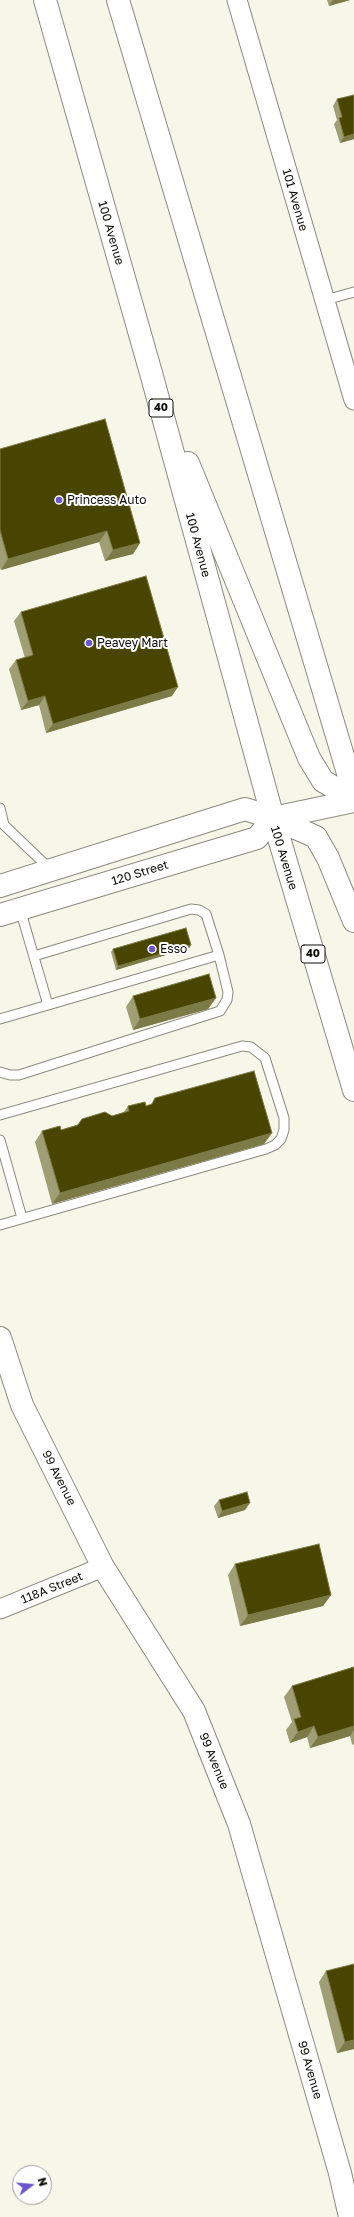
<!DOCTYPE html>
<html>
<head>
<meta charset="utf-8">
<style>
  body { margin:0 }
  #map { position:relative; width:354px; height:2217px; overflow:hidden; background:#f6f6e9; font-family:"Golos Text",sans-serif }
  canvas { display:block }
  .north { position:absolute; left:12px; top:2165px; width:40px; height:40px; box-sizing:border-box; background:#fff; border:1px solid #9e9e9c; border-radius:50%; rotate:74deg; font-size:11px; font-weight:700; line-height:16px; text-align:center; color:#0c0c08 }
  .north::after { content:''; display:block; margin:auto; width:14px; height:18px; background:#6a55ce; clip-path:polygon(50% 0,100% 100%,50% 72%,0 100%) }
</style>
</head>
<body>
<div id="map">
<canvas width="354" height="2217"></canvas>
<div class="north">N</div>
</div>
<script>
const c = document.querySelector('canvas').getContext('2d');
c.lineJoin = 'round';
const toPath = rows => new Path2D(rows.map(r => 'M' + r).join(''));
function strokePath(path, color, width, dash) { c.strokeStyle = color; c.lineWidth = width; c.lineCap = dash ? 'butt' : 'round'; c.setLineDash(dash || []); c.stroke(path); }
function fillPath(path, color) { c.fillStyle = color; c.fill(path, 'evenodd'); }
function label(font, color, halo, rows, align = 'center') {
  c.font = font + ' "Golos Text",sans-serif'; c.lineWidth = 4; c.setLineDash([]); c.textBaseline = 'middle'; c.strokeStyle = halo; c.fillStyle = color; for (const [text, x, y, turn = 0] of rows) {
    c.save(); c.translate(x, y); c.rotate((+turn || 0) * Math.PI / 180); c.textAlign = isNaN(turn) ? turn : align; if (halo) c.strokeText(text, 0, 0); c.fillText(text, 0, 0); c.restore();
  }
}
const lane = toPath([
  [325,300,354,292],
  [0,808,4,825,50,869],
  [34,956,191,909,199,910,206,914,219,955,48,1005],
  [0,1019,48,1005,20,909],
  [0,1072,10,1075,19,1075,220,1011,227,1000,228,992,219,955],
  [0,1115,242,1046,251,1047,265,1058,284,1118,284,1130,281,1139,275,1145,266,1149,0,1225],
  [0,1140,22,1218]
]);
const street = toPath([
  [237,0,354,400],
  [0,1609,103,1567]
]);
const secondary = toPath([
  [0,886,245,809,273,818,354,801],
  [0,915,257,838,273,818],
  [0,1338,22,1405,103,1567,194,1711,239,1824,340,2173,350,2217]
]);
const primary = toPath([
  [45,0,151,373,273,818,354,1090],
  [118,0,354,793],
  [188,463,309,758,323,781,354,799],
  [273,818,316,837,328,858,354,921]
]);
const wall = toPath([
  [327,0,350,0,329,6],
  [337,99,354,139,340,143,334,124,337,120,333,106],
  [0,449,140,543,133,554,105,561,99,542,1,570,0,568],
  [21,612,172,696,46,733,39,705,21,710,9,669,16,660,25,658,14,621],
  [191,945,189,948,116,970,111,952,113,949],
  [133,996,216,998,208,1009,133,1030,126,1007],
  [155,1098,272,1133,264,1144,52,1204,35,1142,42,1131,61,1130,77,1125,82,1119,112,1116,124,1112,128,1106,146,1106,151,1105],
  [219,1500,245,1510,218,1518,214,1506],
  [235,1564,331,1595,323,1606,240,1626,228,1575],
  [354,1667,354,1745,352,1744,350,1736,310,1748,307,1737,290,1743,286,1730,292,1722,284,1697,292,1686],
  [326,1971,354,2049,337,2053,319,1982]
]);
const shadedWall = toPath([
  [333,0,350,0,329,6],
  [354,134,354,139,340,143,344,137],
  [107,531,99,542,1,570,8,559],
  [140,543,133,554,105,561,113,550],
  [178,687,172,696,46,733,53,724],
  [45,696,39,705,21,710,28,701],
  [191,945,189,948,116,970,118,966],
  [216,998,208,1009,133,1030,140,1019],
  [272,1133,264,1144,52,1204,60,1193],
  [250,1503,245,1510,218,1518,222,1511],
  [331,1595,323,1606,240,1626,248,1615],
  [314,1726,307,1737,290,1743,298,1732],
  [354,1726,354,1730,350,1736,310,1748,318,1737],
  [354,2040,354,2049,337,2053,345,2042]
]);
const building = toPath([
  [354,95,354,134,344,137,339,118,342,117,337,99,354,95],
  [105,419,140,543,113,550,107,531,8,559,0,530,0,449,105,419],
  [146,576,178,687,53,724,45,696,28,701,16,660,33,655,21,612,146,576],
  [186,928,191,945,118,966,113,949,186,928],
  [209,974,216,998,140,1019,133,996,209,974],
  [254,1071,272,1133,60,1193,42,1131,60,1126,61,1130,78,1125,82,1119,105,1112,112,1116,129,1111,128,1106,145,1102,146,1106,152,1104,155,1098,254,1071],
  [247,1492,250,1503,222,1511,219,1500,247,1492],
  [319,1544,331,1595,248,1615,235,1564,319,1544],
  [354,1667,354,1726,318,1737,314,1726,298,1732,294,1719,301,1717,292,1686,354,1667],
  [354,1964,354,2040,345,2042,326,1971,354,1964]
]);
const markers = [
  [59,500,4,"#6a55ce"],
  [89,643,4,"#6a55ce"],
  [152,949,4,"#6a55ce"]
];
const shields = [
  [161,408,24],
  [313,954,24]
];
const shieldNames = [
  ["40",161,408],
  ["40",313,954]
];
const streetNames = [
  ["101 Avenue",295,200,74],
  ["100 Avenue",111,233,74],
  ["100 Avenue",198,545,75],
  ["100 Avenue",284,858,73],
  ["120 Street",140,873,-17],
  ["99 Avenue",59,1478,63],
  ["118A Street",52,1588,-22],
  ["99 Avenue",214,1761,68],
  ["99 Avenue",310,2070,74]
];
const poiNames = [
  ["Princess Auto",67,500],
  ["Peavey Mart",97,643],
  ["Esso",160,949]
];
strokePath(lane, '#8a8a7e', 11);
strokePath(street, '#8a8a7e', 21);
strokePath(secondary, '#8a8a7e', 24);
strokePath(primary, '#8a8a7e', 24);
strokePath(lane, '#fff', 9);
strokePath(street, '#fff', 19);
strokePath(secondary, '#fff', 22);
strokePath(primary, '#fff', 22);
fillPath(wall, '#9f9e74');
fillPath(shadedWall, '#7c7a46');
fillPath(building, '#484500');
strokePath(building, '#7c7a46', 1);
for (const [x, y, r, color] of markers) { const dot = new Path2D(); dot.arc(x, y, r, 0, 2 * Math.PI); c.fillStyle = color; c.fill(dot); strokePath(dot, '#fff', 1.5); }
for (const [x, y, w] of shields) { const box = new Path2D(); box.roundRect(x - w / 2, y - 9, w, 18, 3); c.fillStyle = '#fff'; c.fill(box); strokePath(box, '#0c0c08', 1); }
label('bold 11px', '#0c0c08', null, shieldNames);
label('12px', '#0c0c08', '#fff', streetNames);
label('12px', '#0c0c08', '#fff', poiNames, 'left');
</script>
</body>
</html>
